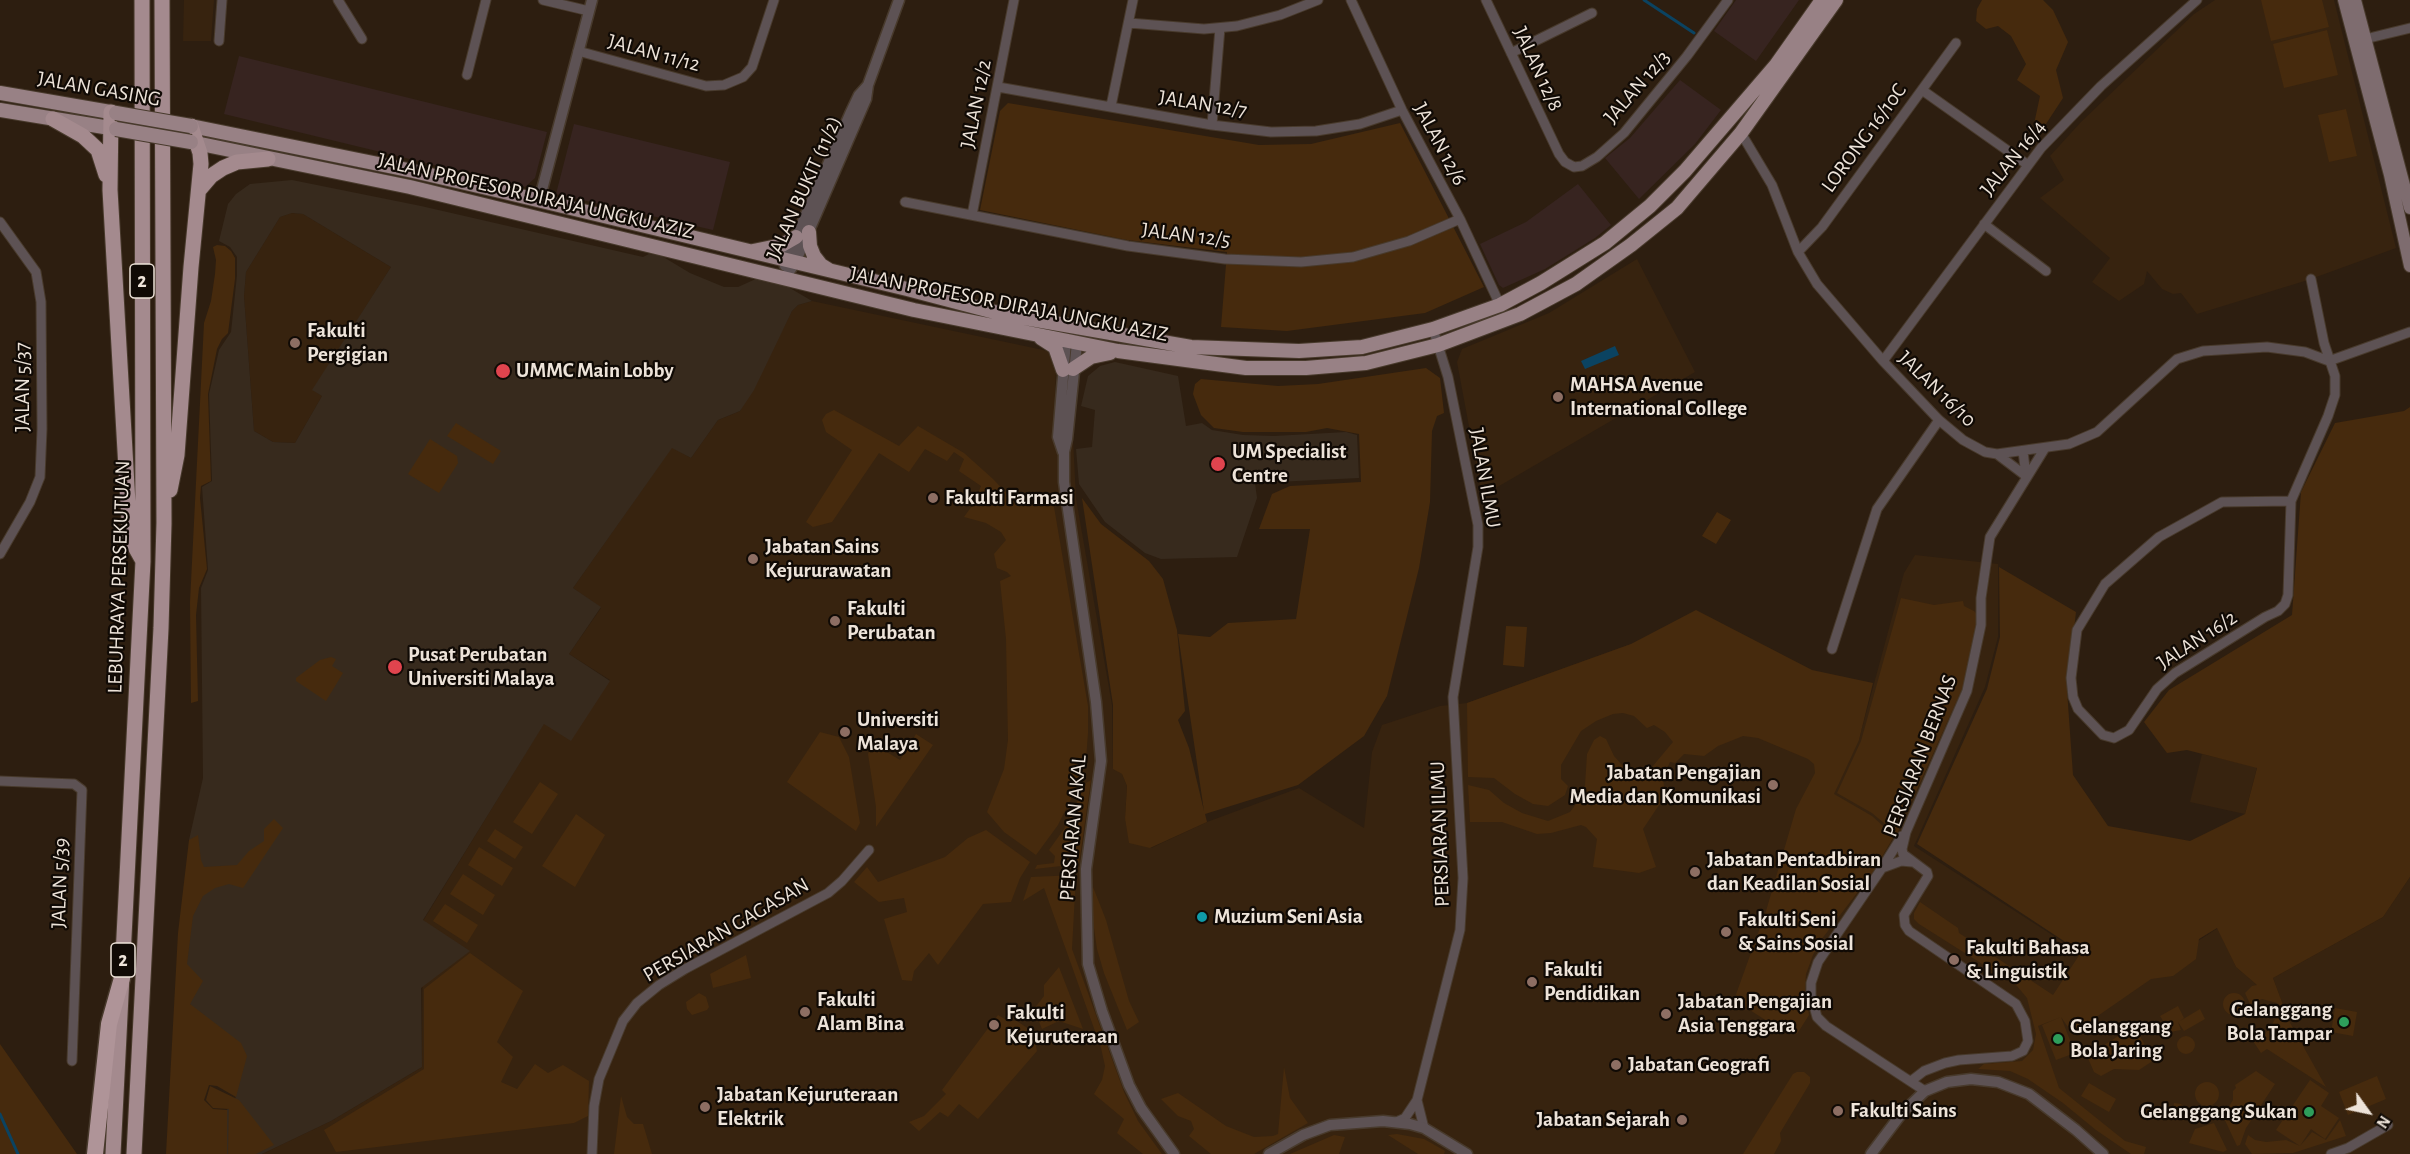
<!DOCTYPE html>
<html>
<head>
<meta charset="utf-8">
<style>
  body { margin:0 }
  #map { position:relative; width:2410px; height:1154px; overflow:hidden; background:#2d1e10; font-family:"Alegreya Sans",sans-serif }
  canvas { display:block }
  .north { position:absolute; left:2338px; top:1082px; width:60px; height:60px; -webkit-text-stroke:4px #100a05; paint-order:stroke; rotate:123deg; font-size:16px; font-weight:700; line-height:24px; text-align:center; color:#ede3d9 }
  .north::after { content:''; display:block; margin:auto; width:21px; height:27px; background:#ede3d9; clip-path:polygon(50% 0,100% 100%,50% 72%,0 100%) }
</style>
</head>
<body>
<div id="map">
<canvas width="2410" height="1154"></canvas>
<div class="north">N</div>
</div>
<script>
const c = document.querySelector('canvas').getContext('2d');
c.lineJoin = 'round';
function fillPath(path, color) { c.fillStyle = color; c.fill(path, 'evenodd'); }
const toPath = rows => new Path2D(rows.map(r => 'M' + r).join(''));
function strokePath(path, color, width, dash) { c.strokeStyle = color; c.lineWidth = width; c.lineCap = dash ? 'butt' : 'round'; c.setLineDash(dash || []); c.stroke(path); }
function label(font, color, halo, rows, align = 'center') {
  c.font = font + ' "Alegreya Sans",sans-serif'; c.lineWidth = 4.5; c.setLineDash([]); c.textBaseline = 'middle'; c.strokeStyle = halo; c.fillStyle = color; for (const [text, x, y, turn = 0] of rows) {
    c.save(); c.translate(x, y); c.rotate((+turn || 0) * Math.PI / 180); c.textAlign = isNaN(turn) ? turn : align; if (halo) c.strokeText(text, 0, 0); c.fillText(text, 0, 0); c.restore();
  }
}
const commercial = toPath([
  [1736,0,1799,0,1756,61,1714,31],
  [239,56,547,132,535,178,525,187,224,114],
  [1680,80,1721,110,1695,144,1639,199,1605,158,1630,138],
  [574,124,730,162,713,230,556,194],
  [1578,184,1611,225,1595,238,1545,269,1503,288,1499,285,1480,244,1526,222]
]);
const built = toPath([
  [184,0,214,0,211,41,183,41],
  [2215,0,2334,0,2396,248,2308,280,2197,314,2181,293,2173,294,2162,289,2147,271,2144,284,2119,301,2092,282,2110,258,2040,198,2064,180,2050,156,2081,122,2194,14],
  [291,213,303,214,391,267,313,390,322,396,295,443,273,442,254,431,244,296,246,272,280,217],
  [1637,259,1695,372,1482,496,1457,362,1462,349,1549,313],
  [812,301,1048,351,1054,359,1056,368,1054,437,1073,438,1076,498,1112,705,1113,768,1122,774,1127,786,1125,818,1151,848,1207,822,1299,788,1364,828,1372,752,1382,725,1440,706,1467,703,1631,644,1859,739,1904,573,1915,555,1998,564,1998,637,1985,687,1914,846,2130,985,2218,928,2236,967,2284,1008,2273,978,2383,917,2410,877,2410,1154,262,1154,331,1121,422,1067,423,921,544,723,610,680,569,654,601,608,573,588,672,447,691,458,718,420,740,411,792,311,798,305],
  [2202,754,2257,767,2245,814,2190,802]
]);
const medical = toPath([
  [292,180,421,206,643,257,649,254,660,255,690,273,724,287,738,287,758,278,778,281,812,301,798,305,792,311,754,390,740,411,718,420,691,458,672,448,573,588,601,607,569,654,610,681,571,741,544,724,423,920,470,951,421,988,422,1067,331,1121,262,1154,227,1154,227,1110,236,1097,190,1004,182,966,189,840,203,778,201,588,208,570,202,487,212,481,209,394,219,350,231,332,237,275,237,257,230,247,219,241,228,204,236,194,250,184],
  [292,213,303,214,391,267,312,390,322,396,295,443,273,442,254,431,244,296,246,272,280,217],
  [1115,362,1178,376,1186,426,1202,423,1212,430,1243,435,1274,436,1346,432,1357,435,1359,478,1255,483,1257,498,1237,557,1161,559,1145,553,1105,522,1079,484,1076,449,1092,447,1095,410,1081,406,1088,376,1100,366]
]);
const green = toPath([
  [1982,0,2043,0,2053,10,2068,42,2056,70,2063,98,2042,130,2034,124,2040,96,2017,80,2026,64,2011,36,1998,26,1986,29,1976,21,1977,9],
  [2261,0,2322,0,2329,27,2271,41],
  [2327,30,2338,75,2284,88,2273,44],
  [1008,103,1259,145,1311,144,1400,123,1484,287,1425,313,1287,331,1221,327,1227,252,1127,240,980,210,1000,111],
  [2346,109,2357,156,2329,162,2318,115],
  [217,245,225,246,231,251,235,258,235,279,228,333,222,339,217,349,208,394,211,481,201,486,200,498,207,569,199,588,196,615,198,701,191,703,190,602,204,323,211,301,215,274,216,260,213,247],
  [1426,368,1440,378,1444,413,1437,416,1432,431,1430,502,1419,568,1387,696,1364,736,1298,785,1205,814,1207,822,1150,848,1129,843,1125,818,1127,786,1122,774,1113,769,1113,705,1082,498,1101,524,1149,561,1163,579,1177,630,1185,711,1178,720,1189,748,1204,811,1178,634,1210,637,1228,623,1296,619,1310,529,1259,529,1272,494,1290,486,1361,482,1359,434,1327,428,1306,432,1243,432,1214,428,1201,415,1193,394,1195,384,1201,379,1278,386,1318,384],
  [2410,407,2410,877,2383,917,2273,978,2285,1010,2277,1003,2262,999,2250,1004,2245,993,2252,986,2257,985,2236,967,2217,928,2199,939,2196,959,2173,976,2151,979,2076,1031,2070,1030,2061,1017,2075,1053,2056,1060,2042,1025,2061,1017,2038,1026,2059,1088,2125,1141,2146,1147,2144,1154,2131,1154,2096,1130,2063,1103,2028,1079,2010,1071,1978,1069,1984,1064,2022,1061,2033,1050,2036,1034,2027,998,2017,986,1919,924,1914,919,1914,913,1920,902,1958,928,1959,933,2053,995,2080,954,2079,951,1917,844,1987,689,2000,637,1999,567,2076,612,2067,690,2073,775,2108,826,2190,841,2245,814,2257,768,2187,750,2167,753,2144,722,2169,690,2292,615,2301,492,2335,423,2404,411],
  [834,410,899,446,918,426,964,453,993,479,1014,501,1053,501,1088,706,1088,733,1086,760,1080,781,1058,825,1036,855,1004,832,987,812,1004,769,1008,740,1006,639,1000,581,1011,576,1007,572,997,568,994,554,1006,540,1001,532,986,523,964,517,974,503,981,486,959,471,964,459,954,452,947,461,925,449,909,472,879,453,832,522,813,527,806,522,852,450,826,432,822,420,826,414],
  [456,423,501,451,493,464,447,436],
  [430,439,457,456,458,463,439,493,408,474],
  [1717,512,1731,520,1716,544,1702,536],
  [1901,598,1934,605,1963,601,1964,606,1974,611,1978,616,1967,678,1897,834,1872,813,1837,793,1861,741],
  [1696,610,1812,670,1873,683,1859,740,1834,794,1872,816,1894,836,1873,872,1821,940,1813,955,1806,974,1805,990,1809,1015,1797,1034,1767,1021,1734,1000,1766,911,1796,809,1815,773,1814,764,1808,759,1758,738,1743,736,1718,746,1704,756,1684,754,1675,763,1670,762,1663,777,1665,796,1643,829,1656,867,1639,873,1593,867,1597,839,1586,827,1581,825,1551,833,1537,834,1502,822,1470,822,1468,785,1489,790,1504,803,1522,813,1548,821,1570,812,1580,799,1585,785,1587,754,1594,740,1600,736,1606,739,1614,756,1622,765,1642,779,1673,742,1665,732,1654,725,1647,728,1634,716,1623,713,1613,714,1596,721,1581,731,1561,765,1561,779,1568,786,1565,795,1548,806,1533,804,1515,794,1494,778,1468,777,1467,703,1631,644],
  [1506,626,1527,627,1524,667,1503,665],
  [331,657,336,659,332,666,343,673,326,701,296,681,296,678,320,660],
  [820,732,839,737,849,757,860,823,856,831,787,782],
  [916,734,933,745,876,827,876,807,868,754,872,743,900,760],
  [1091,780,1079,864,1035,869,1037,865,1054,863,1055,856,1049,850,1064,829,1086,783],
  [540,782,558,794,532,834,513,822],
  [576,814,605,835,575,887,542,866],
  [274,819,283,828,243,888,229,884,215,888,203,896,193,916,187,964,203,981,190,1004,241,1043,247,1056,236,1097,217,1086,209,1085,204,1100,213,1109,227,1110,227,1154,166,1154,178,933,189,840,198,835,201,860,204,867,237,865,249,851,264,841,264,829],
  [495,829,523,847,515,859,487,841],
  [986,830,1030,862,1020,878,1011,902,983,904,938,965,929,953,914,971,912,981,902,980,884,919,907,912,904,898,879,902,854,882,867,867,878,882,945,857,968,838],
  [479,847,513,868,502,886,468,865],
  [463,874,495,895,483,915,450,894],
  [1076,875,1072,949,1124,1092,1138,1121,1162,1154,1143,1154,1117,1133,1124,1119,1094,1094,1102,1080,1105,1066,1101,1048,1044,888,1023,901,1031,877],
  [1093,887,1106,920,1129,1001,1139,1022,1127,1030,1104,973,1097,949,1093,921],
  [445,904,478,925,467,943,433,921],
  [470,953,523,991,497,1042,513,1057,501,1082,517,1089,535,1064,548,1073,563,1065,589,1081,588,1116,574,1123,336,1152,324,1130,424,1069,424,989],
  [746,955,751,978,713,988,710,974],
  [1059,967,1083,1029,1059,1021,1042,1029,1034,1009,1044,996,1044,985],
  '2223 1004a11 11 0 1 1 22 0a11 11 0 1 1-22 0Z',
  [699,993,706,997,709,1007,707,1010,692,1015,687,1009,686,1002],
  [2178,1006,2184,1018,2180,1021,2200,1009,2205,1019,2184,1031,2178,1022,2181,1030,2170,1032,2160,1016],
  [2335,1008,2357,1012,2353,1036,2331,1032],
  [2284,1012,2326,1087,2267,1049,2261,1053,2253,1041,2269,1030,2275,1019],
  [998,1015,1008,1021,1017,1021,1033,1032,1037,1051,978,1119,959,1104,948,1117,940,1112,919,1131,909,1122,924,1116,946,1094,942,1090],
  [2134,1026,2154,1060,2139,1070,2114,1069,2101,1076,2094,1072,2087,1056],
  '2177 1045a9 9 0 1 1 18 0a9 9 0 1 1-18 0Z',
  [0,1044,77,1154,0,1154],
  [1284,1067,1290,1098,1308,1123,1254,1154,1211,1154,1189,1136,1194,1129,1191,1121,1178,1116,1161,1099,1178,1093,1226,1126,1254,1137,1273,1136,1278,1134],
  [2256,1071,2275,1084,2246,1128,2240,1145,2237,1146,2223,1116,2233,1100,2233,1091,2236,1088,2235,1085],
  [1797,1072,1804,1072,1810,1077,1810,1083,1780,1133,1781,1141,1774,1154,1743,1154,1793,1074],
  [2377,1076,2386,1099,2348,1115,2339,1092],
  [2310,1080,2329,1093,2321,1106,2339,1118,2325,1139,2311,1129,2300,1146,2312,1132,2326,1140,2340,1120,2346,1136,2293,1153,2252,1154,2245,1144,2248,1135,2255,1140,2266,1142,2286,1140,2300,1146,2276,1130],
  '2195 1094a12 12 0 1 1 24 0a12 12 0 1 1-24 0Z',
  [2089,1083,2116,1099,2109,1112,2081,1096],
  [210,1086,239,1100,274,1145,256,1154,228,1154,229,1109,213,1108,206,1100],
  [621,1096,627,1117,634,1124,643,1124,652,1154,614,1154],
  [2174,1103,2181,1104,2185,1108,2195,1114,2206,1115,2209,1119,2205,1122,2193,1124,2173,1108],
  [2214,1123,2227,1150,2223,1152,2189,1143,2195,1129],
  [1397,1134,1424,1139,1440,1148,1445,1151,1444,1154,1418,1154,1388,1135],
  [1334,1135,1345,1137,1339,1154,1290,1154]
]);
const water = toPath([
  [1615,346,1619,355,1585,369,1581,361]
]);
const stream = toPath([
  [1644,0,1694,33],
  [0,1114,18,1154]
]);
const minor = toPath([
  [338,0,362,39],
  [543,0,589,11],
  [1351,0,1402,110,1460,219,1500,305],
  [1486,0,1559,154,1565,162,1574,167,1582,166,1597,157,1624,133,1687,56,1728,0],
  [1129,23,1204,29,1237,26,1280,15,1318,0],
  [2365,39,2410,28],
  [219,41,222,0],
  [578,51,706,86,724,85,743,77,752,67,774,0],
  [1511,53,1592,13],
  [467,75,486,0],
  [998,87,1212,125,1271,132,1316,131,1360,124,1402,110],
  [1922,90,2028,165],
  [1111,106,1133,0],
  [1212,125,1220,28],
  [1741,133,1772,185,1798,252,1817,284,1883,361,1939,420,1963,440,1985,452,1997,454,2069,444,2097,432,2177,359,2203,351,2267,347,2305,352,2329,361,2410,332],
  [905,202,1128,246,1225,259,1301,262,1353,257,1409,241,1460,219],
  [972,215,1014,0],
  [0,222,36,272,41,302,42,429,40,477,30,502,0,554],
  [1984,224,2046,271],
  [1798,252,1822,227,1956,43],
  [1883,361,2041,148,2101,86,2197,0],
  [2023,451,2026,476],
  [1997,454,2026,476],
  [2291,501,2288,595,2285,604,2278,611,2265,617,2175,673,2157,689,2129,730,2114,738,2103,735,2078,709,2073,697,2071,678,2077,630,2105,584,2159,537,2222,502,2291,501],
  [2291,501,2328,416,2335,395,2335,376,2324,343,2311,279],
  [1832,649,1877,509,1939,420],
  [0,781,74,784,82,790,72,1061],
  [1902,836,1882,868,1818,962,1811,983,1811,995,1817,1017,1826,1026,1925,1091],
  [1882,868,1901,861,1912,862],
  [1911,1081,1924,1071,1945,1063,1959,1060,2012,1056,2023,1051,2028,1041,2025,1021,2016,1004,1909,931,1905,925,1904,915,1928,876,1927,872,1903,854,1902,849,1906,832,1967,691,1981,625,1981,598,1990,537,2045,448],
  [1417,1100,1460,930,1463,878,1453,697,1478,547,1478,525,1448,377,1433,329],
  [1396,1122,1405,1118,1417,1100,1424,1128],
  [592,1154,594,1106,599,1079,623,1021,637,1003,659,985,685,969,828,893,842,881,869,850],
  [2331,1154,2348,1148,2388,1125]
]);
const tertiary = toPath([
  [539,201,592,0],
  [785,266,789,253,850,114,859,95,868,85],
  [785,278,795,263,866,99,868,85,899,0],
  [1077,343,1067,439,1064,452,1064,482,1096,702,1101,761,1086,869,1088,964,1102,1011,1129,1085,1141,1108,1174,1154],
  [1063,452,1058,437,1066,341],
  [1269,1154,1303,1135,1330,1125,1383,1121,1410,1124,1424,1128,1467,1154],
  [1871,1154,1902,1113,1925,1091,1947,1082,1971,1079,1998,1082,2029,1094,2076,1130,2103,1154]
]);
const secondary = toPath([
  [2344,0,2390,175,2410,266],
  [2355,0,2410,208]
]);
const primary = toPath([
  [0,93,116,113],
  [0,110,116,129],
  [191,126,413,171,500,191,907,289,1002,314,1191,347,1299,351,1362,347,1433,329,1500,305,1541,283,1605,243,1650,206,1685,171,1776,65,1822,0],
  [191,142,410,187,914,310,1118,351,1246,368,1306,368,1366,363,1438,345,1520,314,1576,284,1631,245,1677,208,1741,133,1836,0],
  [809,232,810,246,814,256,821,265,829,270],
  [753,251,782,245,796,237],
  [1041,338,1055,347,1063,370],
  [1073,369,1091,357,1110,353]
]);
const trunk = toPath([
  [111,112,110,190,130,538,143,561],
  [53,119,83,136,98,150,106,175],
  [199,190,211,176,223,168,237,162,268,159],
  [170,490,177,455,191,267,201,164,200,153,191,126],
  [113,1154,143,561,142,0],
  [134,1154,161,628,164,523,162,0]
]);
const motorway = toPath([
  [95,1154,109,1024,122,978]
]);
const primaryBridge = toPath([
  [116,113,191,126],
  [116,129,191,142]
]);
const markers = [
  [295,343,6,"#8d6e63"],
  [503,371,8,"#e0444e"],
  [1558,397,6,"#8d6e63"],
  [1218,464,8,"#e0444e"],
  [933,498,6,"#8d6e63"],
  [753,559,6,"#8d6e63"],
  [835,621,6,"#8d6e63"],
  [395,667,8,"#e0444e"],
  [845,732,6,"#8d6e63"],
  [1773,785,6,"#8d6e63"],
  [1695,872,6,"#8d6e63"],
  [1202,917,6,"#0f9aa8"],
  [1726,932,6,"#8d6e63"],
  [1954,960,6,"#8d6e63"],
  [1532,982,6,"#8d6e63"],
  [805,1012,6,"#8d6e63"],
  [1666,1014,6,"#8d6e63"],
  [2344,1022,6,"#2e9e5b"],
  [994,1025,6,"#8d6e63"],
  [2058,1039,6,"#2e9e5b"],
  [1616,1065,6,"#8d6e63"],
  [705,1107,6,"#8d6e63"],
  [1838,1111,6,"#8d6e63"],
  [2309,1112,6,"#2e9e5b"],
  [1682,1120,6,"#8d6e63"]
];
const shields = [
  [142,281,24],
  [123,960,24]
];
const shieldNames = [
  ["2",142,281],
  ["2",123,960]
];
const streetNames = [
  ["JALAN 11/12",654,53,15],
  ["JALAN 12/8",1538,69,65],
  ["JALAN 12/3",1637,87,-49],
  ["JALAN GASING",99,89,10],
  ["JALAN 12/2",976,104,-79],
  ["JALAN 12/7",1203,104,9],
  ["LORONG 16/10C",1864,138,-54],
  ["JALAN 12/6",1440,144,62],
  ["JALAN 16/4",2013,158,-51],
  ["JALAN BUKIT (11/2)",804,188,-66],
  ["JALAN PROFESOR DIRAJA UNGKU AZIZ",536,196,13],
  ["JALAN 12/5",1186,235,7],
  ["JALAN PROFESOR DIRAJA UNGKU AZIZ",1009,304,11],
  ["JALAN 5/37",23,387,-90],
  ["JALAN 16/10",1937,389,44],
  ["JALAN ILMU",1485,478,80],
  ["LEBUHRAYA PERSEKUTUAN",119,577,-88],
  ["JALAN 16/2",2197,640,-33],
  ["PERSIARAN BERNAS",1920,756,-69],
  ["PERSIARAN AKAL",1073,828,-85],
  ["PERSIARAN ILMU",1440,834,-92],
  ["JALAN 5/39",60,883,-88],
  ["PERSIARAN GAGASAN",726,930,-30]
];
const poiNames = [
  ["Fakulti",307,331],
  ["Pergigian",307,355],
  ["UMMC Main Lobby",516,371],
  ["MAHSA Avenue",1570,385],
  ["International College",1570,409],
  ["UM Specialist",1232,452],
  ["Centre",1232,476],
  ["Fakulti Farmasi",945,498],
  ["Jabatan Sains",765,547],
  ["Kejururawatan",765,571],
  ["Fakulti",847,609],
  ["Perubatan",847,633],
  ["Pusat Perubatan",408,655],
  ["Universiti Malaya",408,679],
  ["Universiti",857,720],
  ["Malaya",857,744],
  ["Jabatan Pengajian",1761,773,"right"],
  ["Media dan Komunikasi",1761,797,"right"],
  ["Jabatan Pentadbiran",1707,860],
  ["dan Keadilan Sosial",1707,884],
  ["Muzium Seni Asia",1214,917],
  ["Fakulti Seni",1738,920],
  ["& Sains Sosial",1738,944],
  ["Fakulti Bahasa",1966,948],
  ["& Linguistik",1966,972],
  ["Fakulti",1544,970],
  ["Pendidikan",1544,994],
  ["Fakulti",817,1000],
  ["Alam Bina",817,1024],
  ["Jabatan Pengajian",1678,1002],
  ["Asia Tenggara",1678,1026],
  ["Gelanggang",2332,1010,"right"],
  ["Bola Tampar",2332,1034,"right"],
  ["Fakulti",1006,1013],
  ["Kejuruteraan",1006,1037],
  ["Gelanggang",2070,1027],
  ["Bola Jaring",2070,1051],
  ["Jabatan Geografi",1628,1065],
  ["Jabatan Kejuruteraan",717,1095],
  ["Elektrik",717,1119],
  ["Fakulti Sains",1850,1111],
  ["Gelanggang Sukan",2297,1112,"right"],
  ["Jabatan Sejarah",1670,1120,"right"]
];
fillPath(commercial, '#372420');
fillPath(built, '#37230f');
fillPath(medical, '#372a1d');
fillPath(green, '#462a0d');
fillPath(water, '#0b4361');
strokePath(stream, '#0b4361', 3);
strokePath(minor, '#483a2c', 11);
strokePath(tertiary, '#483a2c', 13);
strokePath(secondary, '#483a2c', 14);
strokePath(primary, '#483a2c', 16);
strokePath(trunk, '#483a2c', 17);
strokePath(motorway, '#483a2c', 19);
strokePath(minor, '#5d5254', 9);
strokePath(tertiary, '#5d5254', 10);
strokePath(secondary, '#7e6c6f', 12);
strokePath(primary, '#988185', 14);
strokePath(trunk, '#a48a8e', 15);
strokePath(motorway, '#af9498', 16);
strokePath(primaryBridge, '#483a2c', 16, []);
strokePath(primaryBridge, '#988185', 14);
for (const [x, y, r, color] of markers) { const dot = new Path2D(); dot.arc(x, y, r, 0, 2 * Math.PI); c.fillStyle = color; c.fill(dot); strokePath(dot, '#100a05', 2); }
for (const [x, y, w] of shields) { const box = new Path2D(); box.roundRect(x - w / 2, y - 17, w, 34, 4.5); c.fillStyle = '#100a05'; c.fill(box); strokePath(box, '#ede3d9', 1.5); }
label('bold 20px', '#ede3d9', null, shieldNames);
label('21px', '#ede3d9', '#100a05', streetNames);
label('bold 21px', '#ede3d9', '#100a05', poiNames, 'left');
</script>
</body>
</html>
